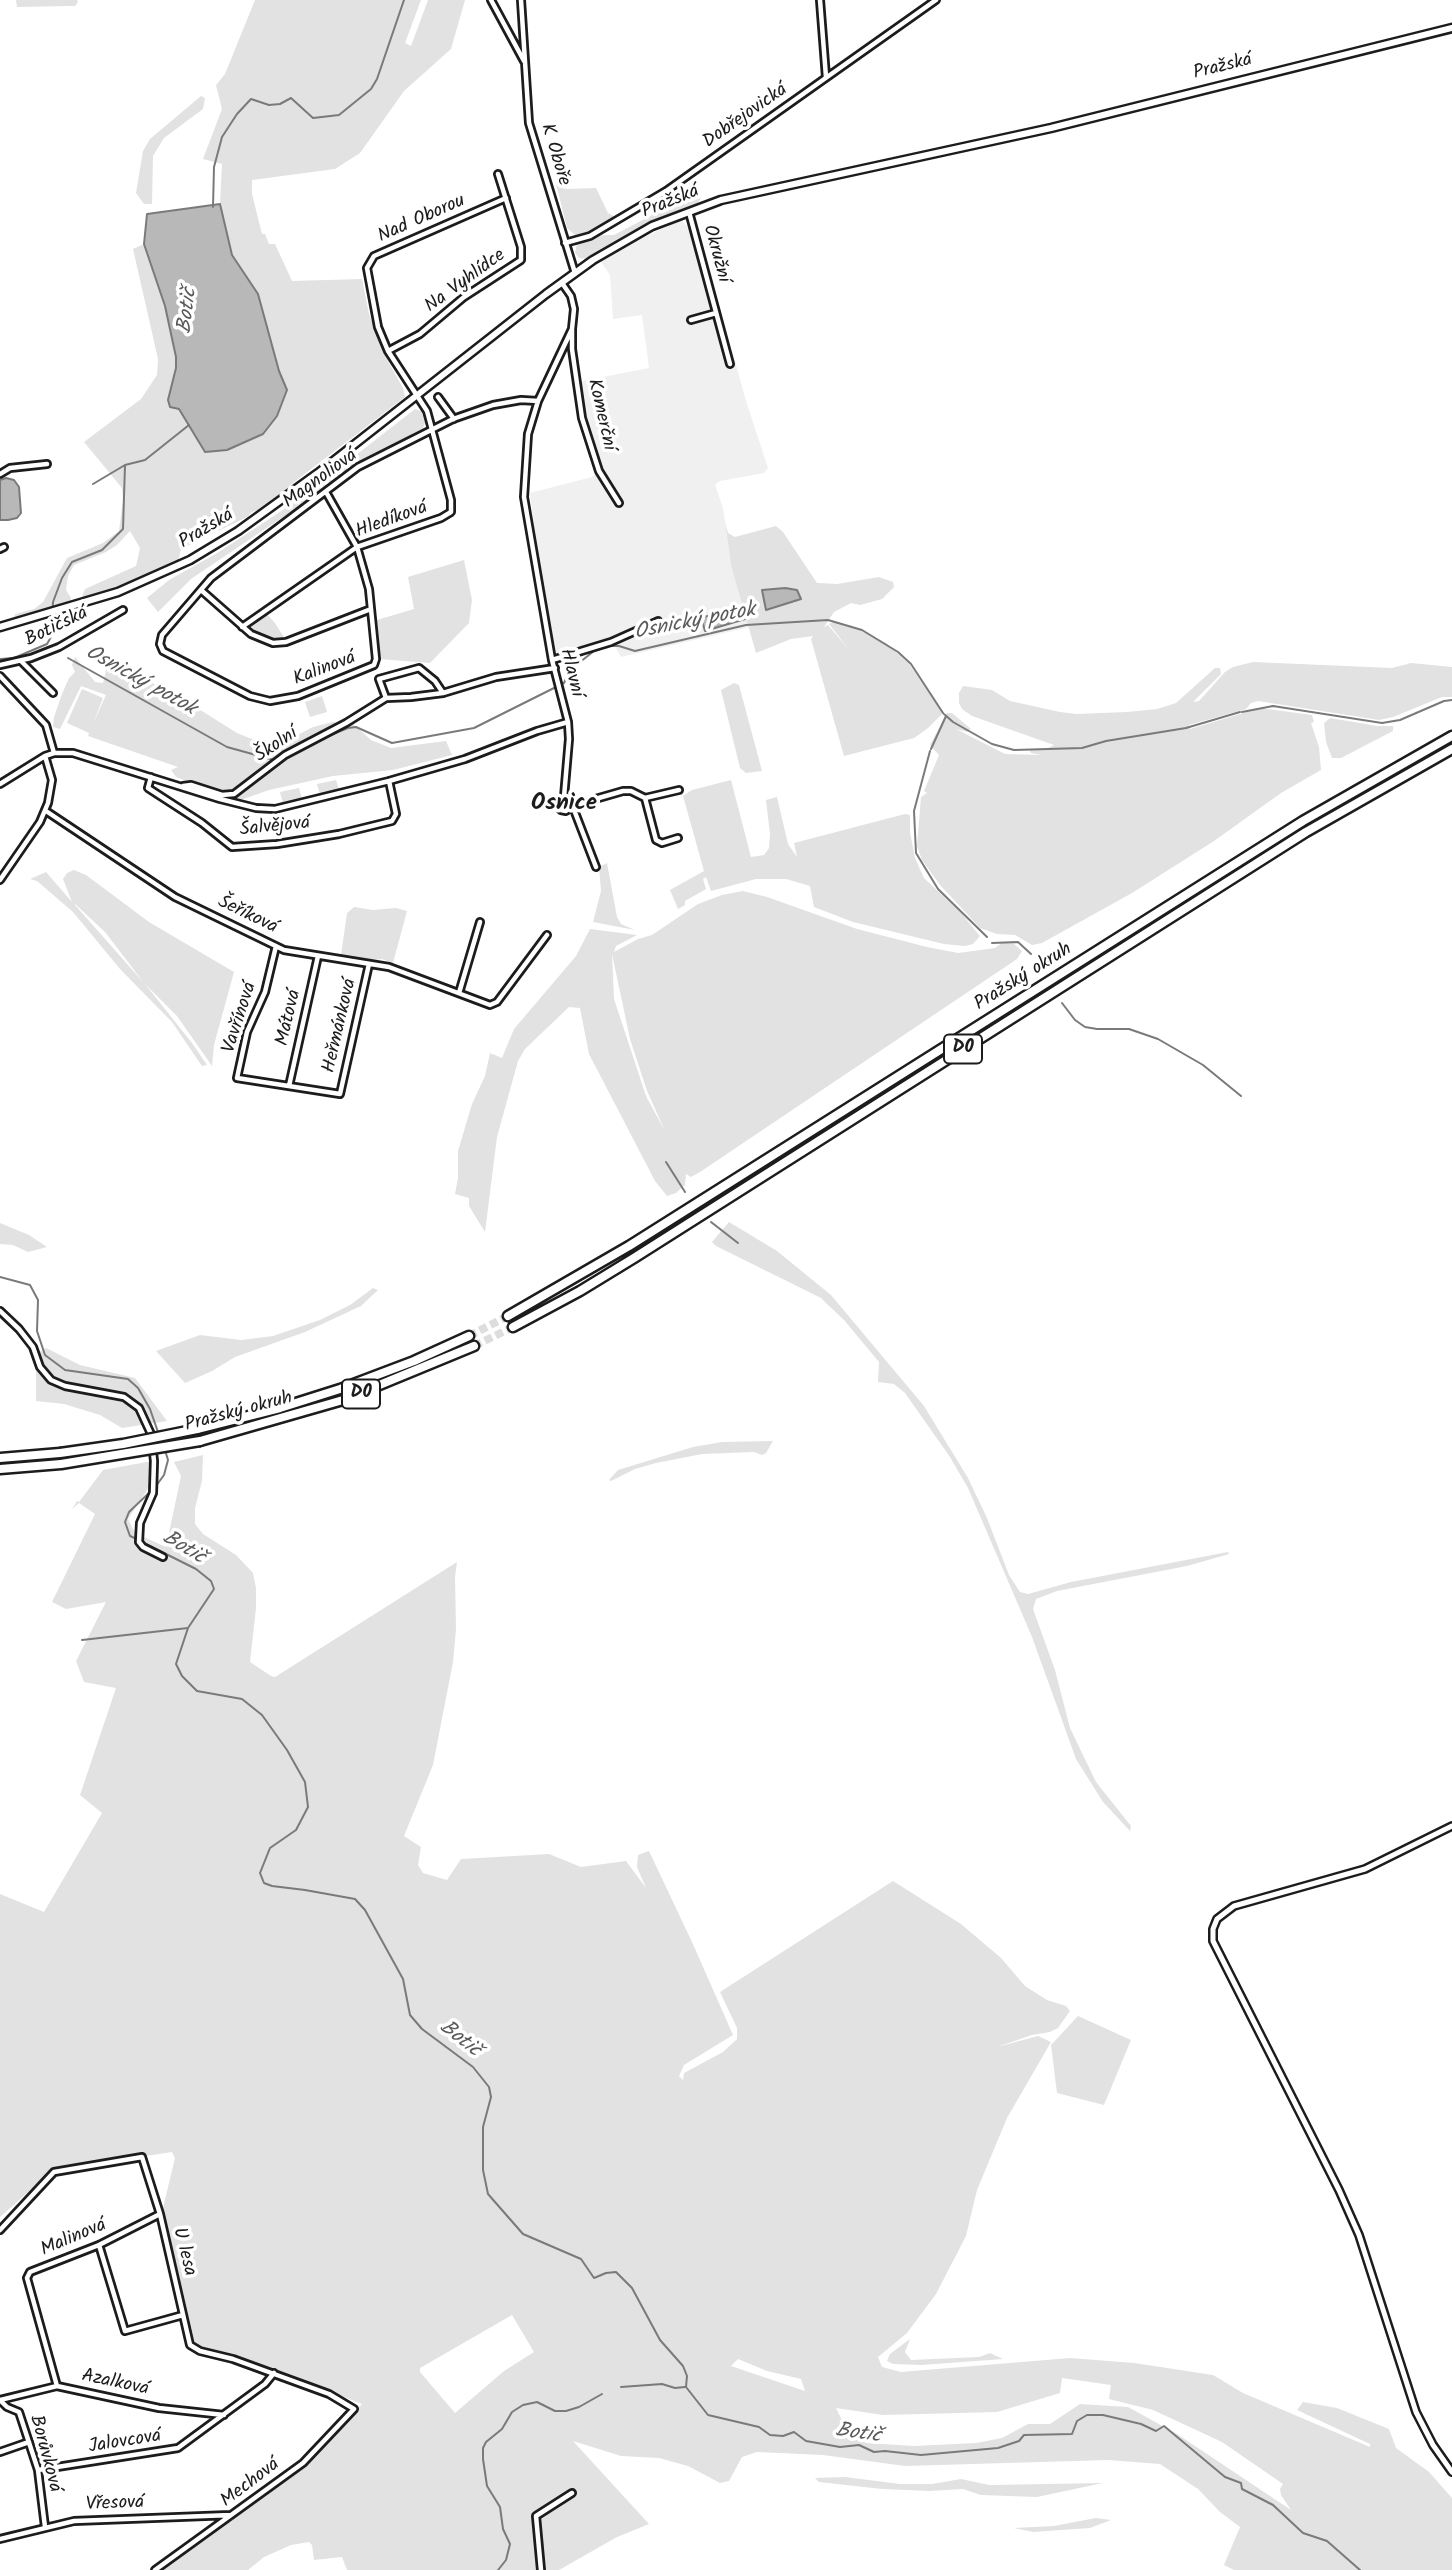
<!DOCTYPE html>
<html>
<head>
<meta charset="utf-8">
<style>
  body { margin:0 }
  canvas { display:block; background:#fff }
</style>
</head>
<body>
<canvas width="1452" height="2570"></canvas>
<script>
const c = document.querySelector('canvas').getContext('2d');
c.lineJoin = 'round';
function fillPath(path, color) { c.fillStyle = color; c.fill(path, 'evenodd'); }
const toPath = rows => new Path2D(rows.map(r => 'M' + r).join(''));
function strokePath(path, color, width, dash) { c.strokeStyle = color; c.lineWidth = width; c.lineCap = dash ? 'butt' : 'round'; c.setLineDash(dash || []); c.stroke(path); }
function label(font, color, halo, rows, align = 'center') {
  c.font = font + ' Kalam,sans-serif'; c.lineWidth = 7; c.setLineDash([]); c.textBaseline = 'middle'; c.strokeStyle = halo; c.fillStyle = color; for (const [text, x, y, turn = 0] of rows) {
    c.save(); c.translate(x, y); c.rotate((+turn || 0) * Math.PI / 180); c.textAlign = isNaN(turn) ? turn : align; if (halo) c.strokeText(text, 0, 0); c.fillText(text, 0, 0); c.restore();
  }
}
const built = toPath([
  [681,220,689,228,708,302,718,301,721,311,746,401,768,468,764,473,720,481,715,485,723,508,731,565,750,627,621,657,612,641,558,657,553,655,540,575,530,493,592,477,601,469,585,420,580,395,582,381,649,368,642,315,613,319,610,275,601,262,627,245]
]);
const green = toPath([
  [16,0,77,0,78,2,75,6,69,6,17,7],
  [255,0,421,0,405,43,411,46,428,0,465,0,451,49,404,91,360,153,335,169,252,180,252,194,262,234,265,234,269,244,275,244,292,281,362,279,369,314,383,352,403,388,405,397,289,486,288,490,269,506,252,512,247,517,181,549,178,562,137,581,80,602,85,589,136,566,140,548,130,531,117,545,106,552,74,565,68,576,66,590,71,598,70,605,14,619,15,614,34,609,43,602,67,558,103,543,119,531,123,500,122,488,84,442,141,399,157,375,158,359,133,249,144,244,165,306,174,342,176,368,168,400,170,407,179,409,204,452,227,450,263,435,283,403,287,390,279,371,258,294,232,255,227,242,220,204,222,164,203,159,222,109,216,85,225,74],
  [201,96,205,98,203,109,164,138,153,156,152,204,144,204,136,193,143,151,150,139],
  [556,184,561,184,562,188,567,189,596,188,608,213,617,218,595,230,575,235,567,228],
  [701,198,698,203,647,224,587,259,579,258,575,253,577,243,583,240,604,235,614,235,658,212],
  [415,409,421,411,425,423,423,428,412,434,413,436,345,472,311,498,191,579,158,612,147,598,169,580,219,552,301,498],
  [725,522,728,533,735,537,776,526,783,532,817,583,837,584,879,577,893,582,894,587,882,599,860,605,851,603,834,612,824,627,828,625,850,651,829,624,833,622,854,627,886,643,909,664,943,713,928,728,914,738,844,756,811,639,813,636,791,639,756,653,731,565],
  [464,560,472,600,469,623,430,663,379,659,377,620,414,609,408,577],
  [266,613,275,623,285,639,266,639,251,631,252,623],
  [75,657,95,682,103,683,107,666,112,665,170,691,237,733,264,744,288,740,313,727,332,722,353,724,371,740,391,748,446,741,452,755,393,770,333,776,269,790,238,801,176,777,171,770,178,767,88,736,89,733,67,723,82,689,103,698,93,724,106,695,81,686,60,729,53,727,54,717,62,694,69,678,75,672,72,665],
  [1253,662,1392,668,1411,663,1452,667,1452,697,1442,697,1393,717,1379,720,1258,701,1251,703,1246,709,1189,725,1190,729,1260,708,1312,715,1314,722,1311,723,1319,747,1321,770,1281,793,1214,841,1132,893,1042,943,1032,945,1015,935,997,934,980,928,940,885,922,860,917,846,921,797,927,793,924,791,939,755,930,745,947,713,952,713,971,729,967,732,956,729,1005,754,1041,755,1031,753,1029,749,1048,748,1054,745,972,716,962,709,959,703,959,693,963,686,992,690,1010,701,1060,712,1076,714,1127,712,1157,709,1176,703,1215,668,1220,668,1221,674,1193,702,1199,701,1225,672,1233,667],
  [734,683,739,685,762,771,746,773,740,768,721,690],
  [322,696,327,712,310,717,305,702],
  [1330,718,1377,726,1393,726,1393,731,1341,758,1332,758,1326,742,1324,723],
  [336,780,339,789,320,795,317,784],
  [731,780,751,857,764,855,769,848,770,834,766,800,777,797,788,844,797,857,794,843,905,814,910,815,910,832,915,858,924,878,961,913,980,936,973,944,965,946,944,944,853,922,814,907,810,886,786,879,756,879,711,891,706,877,703,879,706,889,685,901,685,905,678,909,670,890,704,871,683,796,692,790],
  [299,788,302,799,283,804,280,792],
  [607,863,617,917,621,924,635,930,593,922,601,891,599,867],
  [74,870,86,875,149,922,234,972,214,1045,212,1066,177,1016,145,984,192,1043,207,1065,202,1066,172,1022,120,969,73,912,37,881,30,879,46,872,72,902,63,879,67,873],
  [75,904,105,932,144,983,75,905],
  [743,891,767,897,857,929,927,947,958,953,995,948,1003,942,1013,943,1022,951,1017,959,700,1172,691,1177,686,1174,685,1185,676,1193,667,1196,655,1181,589,1054,580,1008,569,1007,525,1049,518,1061,497,1137,485,1232,469,1206,469,1198,455,1194,458,1178,458,1151,472,1104,485,1076,490,1053,502,1058,514,1029,576,956,590,929,637,935,616,946,614,952,638,939,652,935,698,904,722,895],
  [612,954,630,1039,647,1091,665,1131,646,1096,614,999],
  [354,907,373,910,396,908,407,911,393,963,382,959,372,960,341,955,347,913],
  [729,1222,777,1251,831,1295,924,1406,968,1478,987,1518,1009,1575,1020,1592,1028,1594,1071,1582,1228,1552,1229,1554,1187,1566,1057,1591,1036,1599,1033,1609,1055,1670,1070,1728,1096,1782,1131,1826,1130,1831,1103,1802,1076,1759,1032,1637,968,1488,950,1457,905,1393,894,1384,878,1382,879,1362,844,1320,827,1304,821,1298,716,1246,712,1242],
  [0,1223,29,1235,47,1247,28,1252,13,1245,0,1244],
  [373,1288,378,1290,361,1306,305,1332,235,1357,212,1371,185,1383,156,1351,200,1335,241,1340,273,1336,320,1320,350,1305],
  [46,1348,80,1365,135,1378,167,1421,122,1428,100,1415,64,1404,36,1401,36,1354],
  [773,1441,766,1453,762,1455,754,1452,702,1454,656,1463,635,1469,611,1481,609,1480,618,1470,693,1447,722,1442],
  [203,1455,202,1481,195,1508,195,1524,203,1534,236,1555,253,1573,256,1588,256,1608,250,1662,271,1676,275,1677,457,1562,455,1577,456,1629,453,1662,439,1734,433,1765,404,1836,421,1847,418,1865,423,1873,447,1880,461,1859,549,1854,581,1867,626,1861,646,1888,637,1867,638,1855,649,1851,692,1942,733,2035,684,2065,679,2076,683,2080,684,2073,723,2052,737,2039,737,2028,720,1992,893,1881,961,1924,1001,1958,1025,1986,1047,2000,1066,2006,1070,2011,1058,2028,1050,2032,1032,2035,997,2047,1038,2036,1051,2042,1007,2118,977,2190,966,2236,936,2294,907,2333,878,2357,882,2367,901,2372,1070,2358,1134,2363,1213,2375,1243,2393,1370,2447,1370,2444,1297,2410,1303,2402,1337,2408,1389,2429,1396,2448,1429,2472,1452,2498,1452,2570,1234,2570,1224,2565,1240,2527,1220,2512,1198,2489,1160,2464,1108,2460,905,2466,823,2455,757,2452,742,2457,729,2481,720,2483,688,2466,659,2458,621,2456,573,2441,649,2524,617,2537,559,2570,347,2570,342,2557,314,2560,312,2545,309,2542,291,2545,264,2557,248,2570,162,2570,306,2465,362,2404,278,2371,195,2344,163,2208,175,2158,172,2152,53,2170,0,2217,0,1894,44,1912,102,1813,80,1795,116,1688,84,1682,76,1661,106,1602,66,1609,52,1602,95,1514,79,1503,72,1509,77,1501,79,1502,103,1470,152,1461,149,1487,128,1519,135,1533,166,1547,181,1476,174,1462],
  [512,2315,534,2352,504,2371,455,2413,420,2372,420,2368],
  [738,2359,767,2371,801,2379,805,2391,731,2366],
  [1062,2378,1111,2385,1109,2399,1153,2410,1222,2442,1283,2484,1280,2489,1281,2495,1291,2510,1177,2434,1128,2407,1080,2404,1050,2424,1028,2424,1002,2438,976,2443,914,2446,866,2443,842,2420,836,2408,883,2415,997,2412,1060,2393],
  [1078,2016,1131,2040,1104,2105,1057,2093,1051,2045],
  [910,2339,905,2352,911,2360,979,2357,990,2353,1003,2359,921,2365,893,2364,887,2361,890,2354],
  [845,2477,900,2484,932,2484,961,2479,989,2485,1103,2483,1037,2497,981,2495,963,2489,930,2491,882,2489,819,2482,815,2478],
  [1096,2518,1111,2520,1090,2528,1033,2532,1014,2528,1054,2526]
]);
const water = toPath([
  [220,204,232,255,258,294,279,371,287,390,277,416,263,434,227,450,205,452,179,409,170,407,168,400,176,368,176,357,165,306,144,244,147,214,220,204],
  [6,478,14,480,19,487,21,513,17,518,8,520,0,520,0,480,6,478],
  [785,588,797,590,801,599,766,610,762,590,785,588],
  [742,606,745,619,705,631,701,618,742,606]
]);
const stream = toPath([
  [213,207,214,167,222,137,237,114,251,99,269,105,280,104,291,98,313,118,339,115,371,89,377,79,404,0],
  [93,484,125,465],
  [68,658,227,747,274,760],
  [0,659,14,658,47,644,51,637,53,602,62,578,72,562,102,550,123,529,125,465,145,460,189,425],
  [1242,712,1273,706,1382,723,1400,720,1444,701,1452,700],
  [944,714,953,722,992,744,1014,750,1082,748,1106,741,1186,728,1240,712],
  [318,740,348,728,356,727,392,743,474,728,564,683,570,670,594,651,607,646,619,646,635,651,746,625,828,620,862,630,898,652,911,664,943,713],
  [931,749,946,716],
  [930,751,914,811,916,853,938,889,987,937],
  [283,760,303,748],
  [992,943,1018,942,1031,954],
  [1062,1003,1075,1020,1085,1027,1097,1029,1129,1029,1158,1039,1203,1065,1241,1096],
  [666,1162,685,1192],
  [711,1222,738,1243],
  [0,1277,30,1285,38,1300,37,1331,45,1355,65,1370,128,1379,138,1388,150,1409,159,1435],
  [156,1486,164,1475,168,1460,165,1450],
  [137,1539,130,1536,125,1522,129,1512,152,1490],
  [142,1542,196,1569,211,1581,214,1589,188,1628,176,1664,182,1676,197,1691,242,1699,262,1715,287,1750,305,1782,308,1807,296,1830,270,1848,260,1873,264,1883,272,1886,305,1890,355,1899,365,1910,403,1979,410,2015,422,2029,473,2067,489,2087,491,2097,483,2127,483,2170,488,2194,523,2234,581,2259,594,2278,606,2273,616,2272,632,2288,660,2340,683,2366,687,2376,686,2387,708,2415,759,2427,770,2435,783,2436,794,2432,806,2441,840,2447,859,2445,874,2452,885,2451,921,2455,998,2448,1019,2441,1024,2435,1072,2434,1077,2421,1087,2415,1103,2415,1141,2424,1156,2431,1164,2426,1225,2477,1241,2483,1242,2489,1273,2505,1303,2533,1327,2541,1360,2570],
  [82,1640,188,1628],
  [621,2387,662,2384,675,2388,685,2387],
  [498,2570,506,2560,510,2544,503,2529,500,2507,487,2486,483,2459,483,2448,486,2442,502,2429,512,2412,523,2405,537,2402,555,2411,566,2411,579,2407,602,2394]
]);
const motorwayTunnel = toPath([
  [469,1336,508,1316],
  [474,1346,513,1327]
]);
const minor = toPath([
  [491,0,524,61],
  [521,0,529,123,575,273],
  [820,0,826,77],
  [689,212,730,364],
  [565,243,590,236,666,191,936,0],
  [562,283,571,296,574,309,572,329,538,401,528,434,524,497,552,660,568,722,569,739,564,797,559,800,557,804,561,810,566,811,571,806,623,791,631,791,645,798,679,790],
  [691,320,716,313],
  [572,329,572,349,582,418,599,471,619,503],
  [388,351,420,334,464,297,521,260,521,247,498,174],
  [438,397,454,419],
  [0,474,10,468,47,464],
  [326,492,357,547,369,589,376,659,374,665,298,696,270,701,250,696,163,651,160,644,162,635,211,578,358,467,453,419,493,405,521,400,538,401],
  [0,549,4,547],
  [201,590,251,634,273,643,286,642,371,609],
  [242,627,357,547,441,518,451,512,451,500,427,411,388,351,378,327,367,268,374,256,506,198],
  [552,660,611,642,658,621],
  [21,661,53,693],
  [0,665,31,658,59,647,123,610],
  [0,676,46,725,54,753],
  [443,693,435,681,419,668,379,679,386,698,411,697,443,693,496,677,555,668],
  [151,777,148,788,202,823,232,847,277,844,339,834,392,821,396,814,389,781],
  [0,784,45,756,54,753,73,753,220,799,256,808,275,809,389,781,465,759,537,731,568,722],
  [183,786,191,785,222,795,234,794,285,755,346,723,386,698],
  [564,797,571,802,596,867],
  [645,798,656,840,662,843,678,838],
  [46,811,175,897,284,950,389,967,490,1005,497,1002,547,935],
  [0,880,40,822,48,803,52,780,45,756],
  [276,946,265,992,247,1032,237,1078,340,1094,369,964],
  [459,993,480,922],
  [289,1086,318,956],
  [0,1311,19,1329,33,1347,40,1367,51,1380,65,1386,124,1397,139,1408,151,1434,154,1461,153,1493,140,1523,139,1542,143,1547,163,1557],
  [0,2230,54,2172,142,2157,160,2214,190,2345,200,2351,233,2359,329,2394,354,2409,303,2463,155,2570],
  [99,2245,125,2331,183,2315],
  [57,2386,27,2278,30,2272,99,2245,160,2214],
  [0,2400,57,2386,159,2408,224,2415],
  [0,2400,7,2407,19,2412,38,2470,45,2527],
  [0,2452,29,2442],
  [38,2470,178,2448,265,2384,274,2373],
  [0,2539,74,2521,231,2515],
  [541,2570,536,2516,572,2493]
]);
const tertiary = toPath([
  [1452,1826,1365,1869,1234,1906,1217,1919,1213,1929,1213,1941,1339,2190,1359,2235,1416,2412,1433,2445,1452,2472]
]);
const secondary = toPath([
  [0,627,118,592,190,560,238,531,318,473,546,294,593,260,652,226,721,200,1051,128,1452,28]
]);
const motorway = toPath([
  [508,1316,629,1246,1303,821,1452,736],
  [513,1327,580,1291,634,1258,1306,832,1452,749],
  [197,1429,280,1408,340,1389,414,1361,469,1336],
  [200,1441,343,1400,474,1346],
  [0,1458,60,1453],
  [0,1469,61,1464]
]);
const motorwayBridge = toPath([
  [60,1453,123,1444,197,1429],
  [61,1464,200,1441]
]);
const shields = [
  [963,1049,38],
  [361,1394,38]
];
const shieldNames = [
  ["D0",963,1049],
  ["D0",361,1394]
];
const streetNames = [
  ["Pražská",1223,68,-14],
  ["Dobřejovická",746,117,-35],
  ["K Oboře",554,155,73],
  ["Pražská",671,203,-22],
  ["Nad Oborou",422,220,-24],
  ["Okružní",715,254,75],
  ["Na Vyhlídce",466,282,-36],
  ["Komerční",600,415,77],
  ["Magnoliová",321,480,-36],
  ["Hledíková",392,521,-20],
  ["Pražská",207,530,-31],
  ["Botičská",57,628,-26],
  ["Kalinová",325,670,-21],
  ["Hlavní",570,673,76],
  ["Školní",277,746,-34],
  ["Šalvějová",275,828,-6],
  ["Šeříková",247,916,26],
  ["Pražský okruh",1024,978,-32],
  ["Vavřínová",241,1018,-72],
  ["Mátová",290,1018,-77],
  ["Heřmánková",341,1026,-77],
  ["Pražský okruh",239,1413,-15],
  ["Malinová",74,2239,-23],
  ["U lesa",183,2252,76],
  ["Azalková",115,2384,12],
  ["Jalovcová",125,2443,-9],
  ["Borůvková",44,2454,75],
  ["Mechová",251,2484,-37],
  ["Vřesová",115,2505,-2]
];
const waterNames = [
  ["Botič",189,311,-83],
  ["Osnický potok",695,623,-11],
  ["Osnický potok",140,682,29],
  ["Botič",183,1549,31],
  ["Botič",459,2040,38],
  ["Botič",858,2435,8]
];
const quarterNames = [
  ["Osnice",564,805]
];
fillPath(built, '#f0f0f0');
fillPath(green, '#e2e2e2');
fillPath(water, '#b8b8b8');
strokePath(water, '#7a7a7a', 2);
strokePath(stream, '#7a7a7a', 2);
strokePath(motorwayTunnel, '#ddd', 8, [8, 4]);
strokePath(minor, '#1c1c1c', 10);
strokePath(tertiary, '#1c1c1c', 10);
strokePath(secondary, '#1c1c1c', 11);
strokePath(motorway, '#1c1c1c', 13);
strokePath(minor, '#fff', 4.5);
strokePath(tertiary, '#fff', 5);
strokePath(secondary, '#fff', 6);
strokePath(motorway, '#fff', 8);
strokePath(motorwayBridge, '#1c1c1c', 13, []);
strokePath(motorwayBridge, '#fff', 8);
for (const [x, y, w] of shields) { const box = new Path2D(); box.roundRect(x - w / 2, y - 14.5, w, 29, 5); c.fillStyle = '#fff'; c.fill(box); strokePath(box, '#1c1c1c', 2); }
label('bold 18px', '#1c1c1c', null, shieldNames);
label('19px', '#1c1c1c', '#fff', streetNames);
label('italic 21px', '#5a5a5a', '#fff', waterNames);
label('bold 23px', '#1c1c1c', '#fff', quarterNames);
</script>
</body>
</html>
